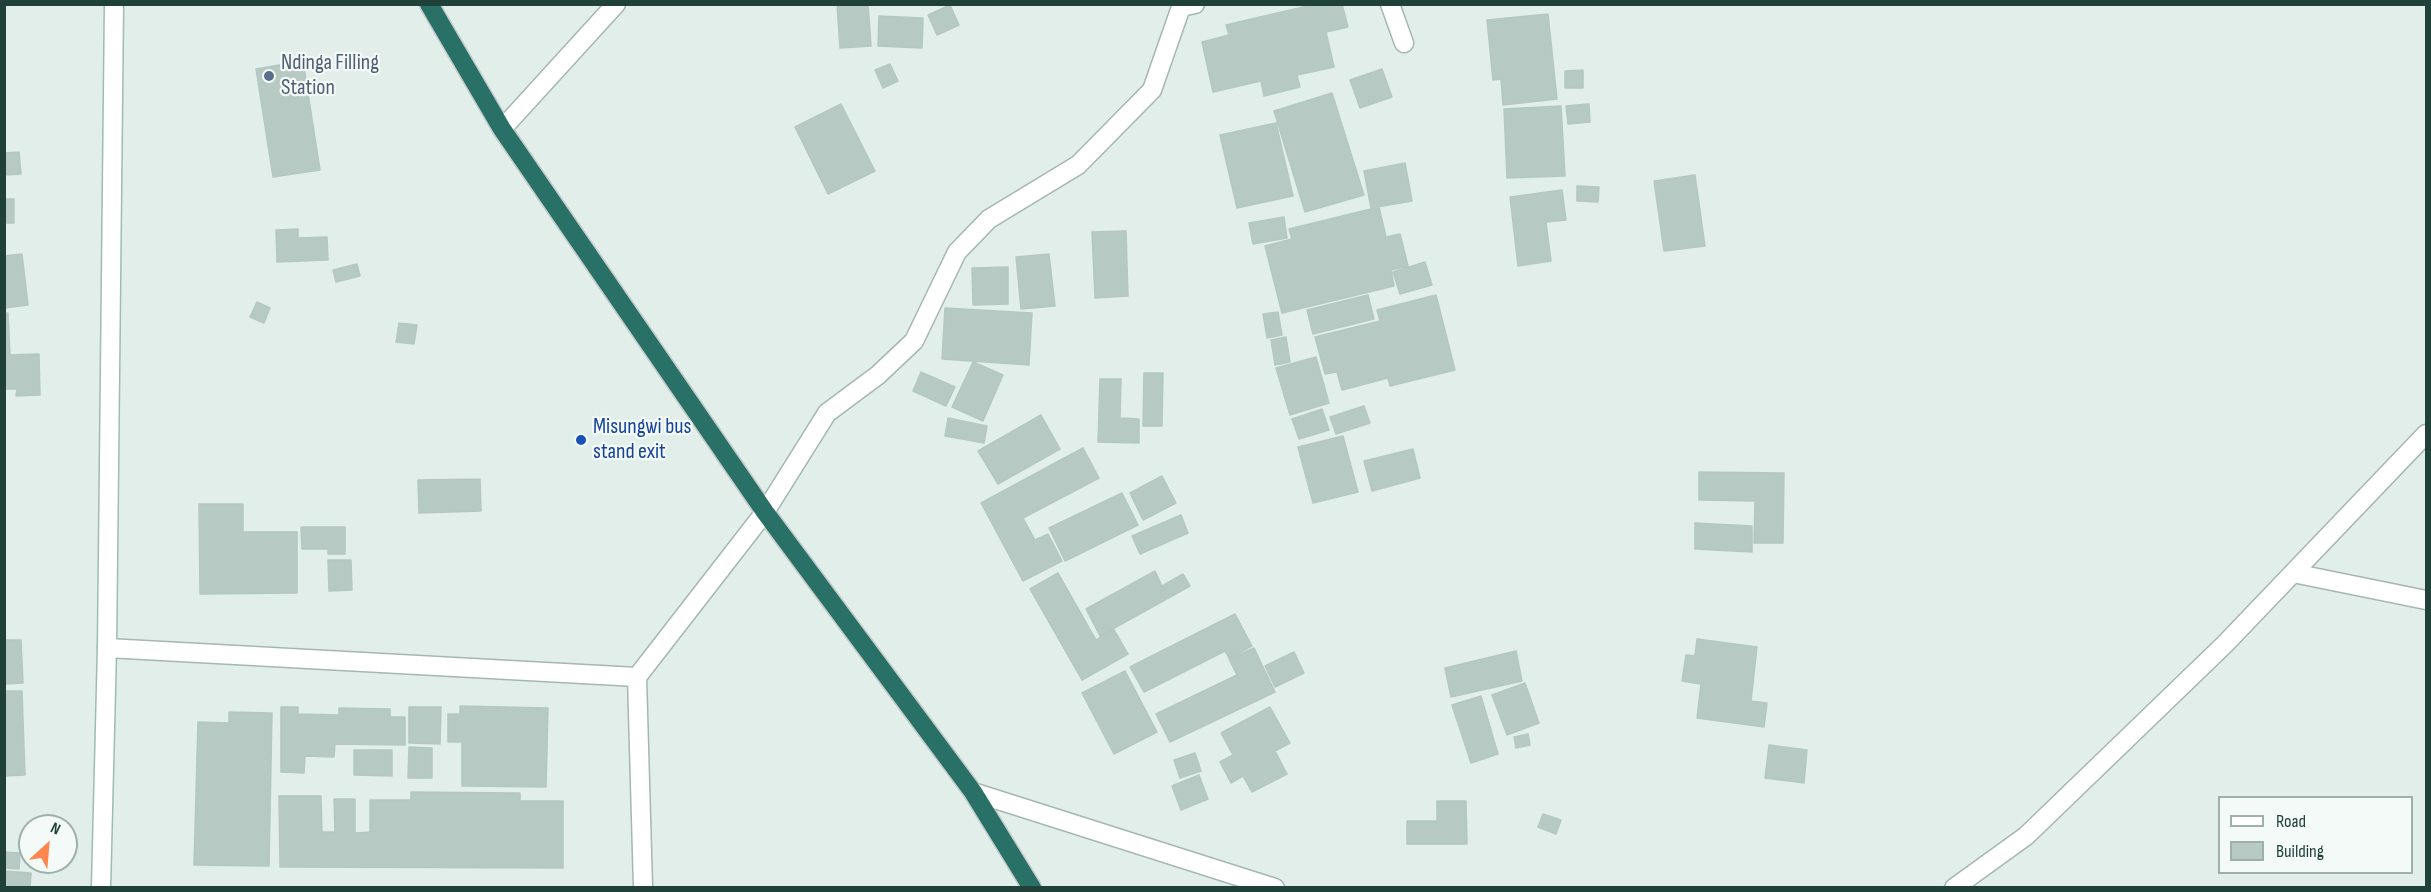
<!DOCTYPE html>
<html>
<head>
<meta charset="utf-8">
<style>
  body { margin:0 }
  #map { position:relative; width:2431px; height:892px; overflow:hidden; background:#e2eeea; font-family:"Sofia Sans Condensed",sans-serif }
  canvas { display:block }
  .frame { position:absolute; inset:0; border:6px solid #20413a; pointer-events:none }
  .legend { position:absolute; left:2218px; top:796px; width:195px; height:78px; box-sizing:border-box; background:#f3faf7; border:2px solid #9fb0ab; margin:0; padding:8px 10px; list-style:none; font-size:18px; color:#20413a }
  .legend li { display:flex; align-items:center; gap:12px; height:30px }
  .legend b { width:30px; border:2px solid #9fb0ab }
  .north { position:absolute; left:18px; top:814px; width:60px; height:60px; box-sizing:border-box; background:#f3faf7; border:2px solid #9fb0ab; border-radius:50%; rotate:26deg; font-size:16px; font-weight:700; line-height:24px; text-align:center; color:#20413a }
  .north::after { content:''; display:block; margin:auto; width:21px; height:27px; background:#ff864f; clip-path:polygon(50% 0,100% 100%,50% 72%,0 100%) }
</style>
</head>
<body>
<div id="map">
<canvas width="2431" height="892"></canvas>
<div class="frame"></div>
<ul class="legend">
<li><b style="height:8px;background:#fff"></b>Road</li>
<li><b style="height:16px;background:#b7c9c3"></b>Building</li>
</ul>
<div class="north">N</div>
</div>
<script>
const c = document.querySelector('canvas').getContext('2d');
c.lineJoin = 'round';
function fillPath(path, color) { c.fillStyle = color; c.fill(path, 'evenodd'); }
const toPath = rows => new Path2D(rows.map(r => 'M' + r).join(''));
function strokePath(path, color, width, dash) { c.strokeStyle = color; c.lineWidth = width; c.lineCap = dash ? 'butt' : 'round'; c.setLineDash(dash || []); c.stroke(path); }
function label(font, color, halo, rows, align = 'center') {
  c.font = font + ' "Sofia Sans Condensed",sans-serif'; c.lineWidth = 4.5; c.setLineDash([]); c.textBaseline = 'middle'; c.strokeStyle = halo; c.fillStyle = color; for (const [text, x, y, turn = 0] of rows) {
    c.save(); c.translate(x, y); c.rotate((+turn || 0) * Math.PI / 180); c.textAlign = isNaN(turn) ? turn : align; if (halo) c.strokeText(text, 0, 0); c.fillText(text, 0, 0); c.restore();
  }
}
const building = toPath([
  [837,4,868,4,871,46,840,48,837,4],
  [1316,4,1342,4,1348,27,1326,32,1334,67,1297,75,1300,87,1264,96,1261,81,1213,92,1202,42,1229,35,1226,25,1316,4],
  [950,5,959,25,937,35,928,15,950,5],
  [1548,14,1557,99,1503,105,1501,79,1493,80,1487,20,1548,14],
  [879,16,923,18,922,48,878,46,879,16],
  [303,61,320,170,273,177,256,69,303,61],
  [890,64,898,81,883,88,875,70,890,64],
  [1382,69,1392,97,1360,108,1350,80,1382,69],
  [1583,70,1583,88,1565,88,1565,71,1583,70],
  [1332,93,1364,195,1305,212,1274,111,1332,93],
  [841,104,875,171,828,194,795,127,841,104],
  [1589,104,1590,122,1568,124,1566,106,1589,104],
  [1561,106,1565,176,1507,178,1504,109,1561,106],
  [1276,123,1293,196,1237,208,1220,135,1276,123],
  [19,152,21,174,4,175,4,153,19,152],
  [1405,163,1412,201,1371,208,1364,171,1405,163],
  [1695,175,1705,246,1664,251,1654,181,1695,175],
  [1577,186,1599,187,1598,202,1577,201,1577,186],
  [1562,190,1566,220,1546,222,1551,261,1518,266,1510,197,1562,190],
  [4,199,14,199,14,223,4,223,4,199],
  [1379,207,1386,237,1400,234,1408,266,1391,270,1394,286,1282,313,1265,246,1292,239,1289,229,1379,207],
  [1284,217,1287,238,1253,244,1249,223,1284,217],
  [298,229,298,238,327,237,328,260,277,262,276,230,298,229],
  [1126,231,1128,296,1095,298,1092,232,1126,231],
  [22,254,28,305,4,308,4,256,22,254],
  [1049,254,1055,306,1021,309,1016,257,1049,254],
  [1425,262,1432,285,1400,294,1393,272,1425,262],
  [357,264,360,276,336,282,333,270,357,264],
  [1008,267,1008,304,973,305,972,268,1008,267],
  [1368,295,1374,319,1313,334,1307,310,1368,295],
  [1436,295,1455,370,1390,386,1388,378,1342,390,1337,372,1325,374,1315,337,1380,321,1377,310,1436,295],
  [257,302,270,308,264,323,250,317,257,302],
  [945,308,1032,313,1029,365,942,359,945,308],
  [1278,312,1282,335,1267,338,1263,314,1278,312],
  [4,313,8,313,10,355,39,354,40,395,16,396,17,389,4,389,4,313],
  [399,323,417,325,414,344,396,342,399,323],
  [1286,337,1290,362,1275,365,1271,340,1286,337],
  [1316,357,1329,403,1290,415,1276,368,1316,357],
  [973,362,1003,375,983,421,952,407,973,362],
  [921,372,955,387,946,406,913,391,921,372],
  [1144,373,1163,373,1162,426,1143,426,1144,373],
  [1100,379,1121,379,1120,418,1139,419,1139,443,1098,442,1100,379],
  [1364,406,1370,423,1336,434,1330,417,1364,406],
  [1322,409,1329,430,1299,439,1292,419,1322,409],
  [1041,415,1060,449,998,484,978,451,1041,415],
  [948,418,987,426,984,443,945,436,948,418],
  [1343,436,1358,492,1313,503,1298,447,1343,436],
  [1083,448,1099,478,1023,518,1035,540,1048,534,1062,561,1023,581,981,503,1083,448],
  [1413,449,1420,478,1372,491,1364,461,1413,449],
  [1699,472,1784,473,1783,543,1754,543,1755,501,1699,500,1699,472],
  [1162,476,1176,503,1143,520,1130,493,1162,476],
  [480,479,481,511,419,513,418,480,480,479],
  [1122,493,1138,525,1065,561,1049,528,1122,493],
  [199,504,243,504,243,532,297,532,297,593,200,594,199,504],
  [1181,515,1188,533,1140,554,1132,536,1181,515],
  [1695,523,1752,526,1752,552,1695,549,1695,523],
  [301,527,345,527,345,554,328,554,328,549,302,549,301,527],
  [328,560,351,560,352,590,329,591,328,560],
  [1155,571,1162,586,1183,574,1190,586,1100,636,1086,609,1155,571],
  [1058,573,1096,640,1114,630,1128,654,1082,680,1030,589,1058,573],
  [1235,614,1252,646,1229,658,1225,651,1144,692,1130,667,1235,614],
  [1697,639,1757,647,1751,701,1767,703,1764,727,1697,718,1701,684,1682,681,1686,655,1695,656,1697,639],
  [4,640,21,640,23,683,4,684,4,640],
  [1254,648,1275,692,1170,742,1156,714,1237,675,1229,659,1254,648],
  [1516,651,1522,681,1451,697,1445,668,1516,651],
  [1294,652,1304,673,1275,687,1265,666,1294,652],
  [1125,671,1157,732,1114,754,1082,693,1125,671],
  [1525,683,1539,723,1507,735,1492,695,1525,683],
  [4,691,22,691,25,775,4,776,4,691],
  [1481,696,1498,754,1471,763,1452,705,1481,696],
  [460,706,548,708,546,787,462,786,462,742,448,742,448,714,460,714,460,706],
  [281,707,298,707,298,714,339,715,339,708,390,709,390,717,405,717,405,745,335,744,334,757,305,756,304,773,281,772,281,707],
  [409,707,441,707,440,744,409,743,409,707],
  [1270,707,1290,743,1275,751,1287,774,1252,792,1243,776,1231,783,1220,762,1233,755,1221,733,1270,707],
  [229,712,272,713,269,866,194,865,198,722,229,723,229,712],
  [1528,734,1530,745,1516,748,1514,737,1528,734],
  [1769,745,1807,750,1804,783,1765,778,1769,745],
  [409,747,432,748,432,778,408,778,409,747],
  [354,750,392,750,392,776,354,775,354,750],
  [1195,753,1201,771,1180,778,1174,760,1195,753],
  [1199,775,1208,799,1181,810,1172,786,1199,775],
  [411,792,520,793,520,801,563,801,563,868,280,867,279,796,321,796,322,832,335,832,334,799,355,799,355,833,370,832,370,800,411,800,411,792],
  [1437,801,1466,801,1467,844,1407,844,1407,821,1437,821,1437,801],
  [1543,814,1561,820,1556,834,1538,827,1543,814],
  [4,852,20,853,19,869,4,868,4,852],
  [4,871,31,873,30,888,4,888,4,871]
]);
const street = toPath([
  [1390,4,1404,43],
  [502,129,616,4],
  [2293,573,2426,600],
  [107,648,637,677,765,512,827,413,878,375,914,341,957,252,989,219,1078,165,1152,90,1181,7,1195,4],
  [637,677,643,888],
  [973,792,1275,888],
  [1954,888,2026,836,2225,644,2426,434]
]);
const secondary = toPath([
  [101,888,107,648,114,4]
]);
const highway = toPath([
  [429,4,502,129,765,512,973,792,1032,888]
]);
const markers = [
  [269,76,6,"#5c6f8a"],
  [581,440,6,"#1a4fb4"]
];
const serviceNames = [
  ["Ndinga Filling",281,63],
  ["Station",281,88]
];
const transitNames = [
  ["Misungwi bus",593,427],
  ["stand exit",593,452]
];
fillPath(building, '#b7c9c3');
strokePath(building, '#b4c8c1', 1.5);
strokePath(street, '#a4b7b2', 21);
strokePath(secondary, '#a0bbb3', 21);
strokePath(highway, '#c1cac8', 21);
strokePath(street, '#fff', 18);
strokePath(secondary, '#fff', 18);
strokePath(highway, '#297066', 18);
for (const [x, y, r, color] of markers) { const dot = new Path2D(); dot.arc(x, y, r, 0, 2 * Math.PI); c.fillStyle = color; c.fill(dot); strokePath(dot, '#f3faf7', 2); }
label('22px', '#4e5e75', '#f3faf7', serviceNames, 'left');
label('22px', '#164399', '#f3faf7', transitNames, 'left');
</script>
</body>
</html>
